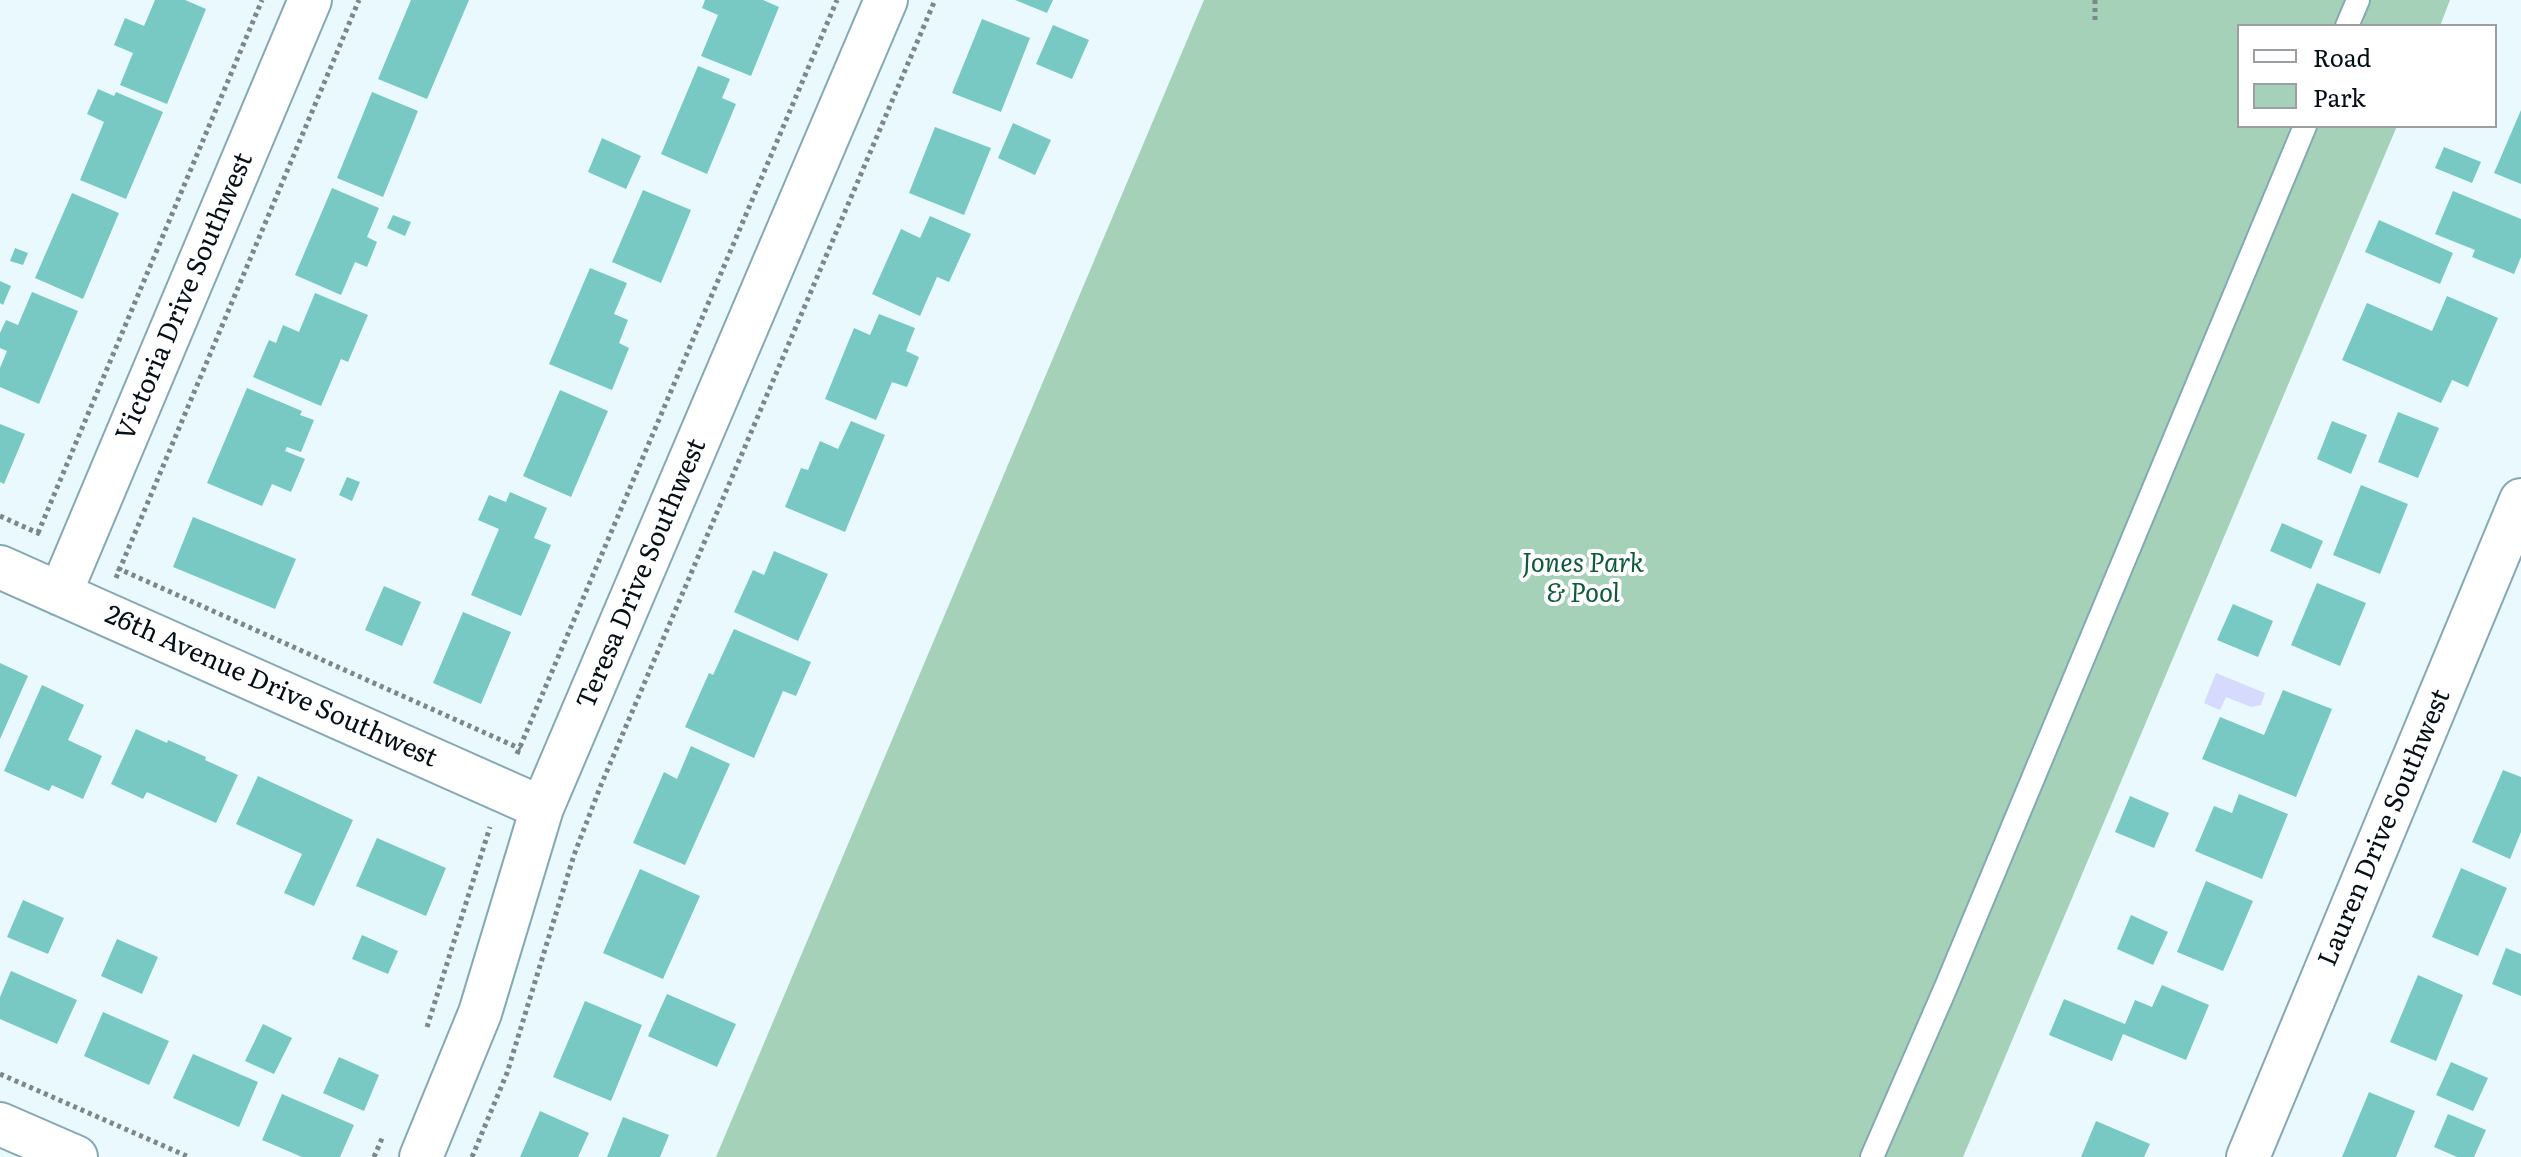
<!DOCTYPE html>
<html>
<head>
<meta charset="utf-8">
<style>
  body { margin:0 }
  #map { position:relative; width:2521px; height:1157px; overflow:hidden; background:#eaf9fe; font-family:Literata,serif }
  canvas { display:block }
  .legend { position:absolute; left:2237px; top:24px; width:260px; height:104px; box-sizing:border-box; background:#fff; border:2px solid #9b9fa1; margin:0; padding:10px 14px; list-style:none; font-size:24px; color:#041015 }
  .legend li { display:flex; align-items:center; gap:16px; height:40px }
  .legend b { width:40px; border:2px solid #9b9fa1 }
</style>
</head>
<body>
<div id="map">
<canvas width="2521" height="1157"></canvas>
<ul class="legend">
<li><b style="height:10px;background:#fff"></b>Road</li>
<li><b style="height:22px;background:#a5d1b8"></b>Park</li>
</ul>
</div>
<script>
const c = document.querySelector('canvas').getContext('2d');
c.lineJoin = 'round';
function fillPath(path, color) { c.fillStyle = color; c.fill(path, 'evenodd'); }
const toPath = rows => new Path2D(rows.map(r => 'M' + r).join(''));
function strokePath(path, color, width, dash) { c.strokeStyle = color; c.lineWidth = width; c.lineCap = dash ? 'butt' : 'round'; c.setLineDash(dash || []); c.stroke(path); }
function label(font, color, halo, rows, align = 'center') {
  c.font = font + ' Literata,serif'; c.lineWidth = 8; c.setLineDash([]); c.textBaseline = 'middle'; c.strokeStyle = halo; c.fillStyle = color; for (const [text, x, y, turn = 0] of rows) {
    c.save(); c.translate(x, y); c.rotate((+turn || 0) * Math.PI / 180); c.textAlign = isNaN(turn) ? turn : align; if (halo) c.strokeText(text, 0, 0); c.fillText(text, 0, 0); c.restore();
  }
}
const green = toPath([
  [1204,0,2450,0,2440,26,2239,26,2239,126,2397,126,1963,1157,716,1157]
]);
const water = toPath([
  [2216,673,2265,693,2261,705,2251,707,2226,697,2220,710,2204,703]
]);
const building = toPath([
  [155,0,185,0,206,9,167,104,120,85,133,53,114,45,125,18,144,26],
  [411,0,469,0,427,99,378,79],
  [705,0,763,0,779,7,751,76,701,56,718,15,702,8],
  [1015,0,1053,0,1047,13],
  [982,19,1030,38,1001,112,952,93],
  [1053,25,1089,40,1072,79,1036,64],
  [698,66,730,79,722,98,736,104,707,174,661,154],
  [98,89,114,96,116,92,163,112,126,199,80,180,104,122,87,114],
  [372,92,418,111,383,197,337,178],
  [2521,110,2521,184,2494,173],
  [1013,123,1051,140,1035,175,998,158],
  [935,127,991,148,964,215,909,193],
  [602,138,641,156,626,189,588,172],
  [2444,147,2481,162,2472,183,2435,168],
  [332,188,379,208,367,237,377,242,367,267,355,262,341,295,295,275],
  [643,190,691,210,661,283,612,262],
  [2453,191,2521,219,2521,257,2514,274,2472,257,2475,250,2435,234],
  [72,193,119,213,83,299,35,278],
  [393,215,411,222,405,236,387,228],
  [930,216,971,234,949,282,937,277,920,316,872,294,901,229,920,238],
  [2379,220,2453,253,2440,284,2365,252],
  [15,248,28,253,23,265,10,261],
  [590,268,627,283,614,314,628,320,619,343,629,348,612,390,549,364],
  [0,281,11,286,3,305,0,303],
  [32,292,78,311,39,404,0,387,0,368,7,351,0,348,0,333,6,320,18,325],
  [315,293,368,315,348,362,341,359,321,406,253,377,269,340,276,343,283,325,299,332],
  [2447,296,2498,318,2468,387,2452,380,2441,403,2342,360,2367,303,2432,331],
  [879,314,915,328,906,351,919,357,907,387,892,382,876,420,825,399,854,328,870,335],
  [247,388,302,411,300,415,314,420,301,452,287,447,285,451,305,459,291,492,272,484,262,506,207,483],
  [560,390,608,411,571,497,523,476],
  [2398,412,2439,428,2418,478,2378,462],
  [851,421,885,435,845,532,785,507,801,468,808,470,820,441,838,449],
  [2332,421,2367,435,2351,474,2317,459],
  [0,424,25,434,4,484,0,482],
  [347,477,360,482,352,501,339,495],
  [2361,485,2408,504,2380,574,2333,555],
  [510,492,547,508,534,538,551,545,521,616,471,595,499,529,478,520,489,495,506,502],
  [193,517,296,559,275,609,173,567],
  [2282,523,2323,541,2311,569,2270,551],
  [774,551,828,574,798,641,734,612,753,570,764,575],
  [2317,583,2366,603,2340,666,2291,645],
  [384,586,421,602,402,646,365,630],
  [2233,604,2273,621,2258,657,2217,640],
  [463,612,511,632,481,704,433,683],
  [734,629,811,662,796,696,783,691,754,758,685,727,709,673,713,675],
  [0,663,28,676,0,739],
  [42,685,84,705,68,740,102,756,83,799,52,785,49,791,4,771],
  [2283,690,2332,709,2296,797,2202,759,2220,717,2264,735],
  [136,729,167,743,168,740,206,757,205,760,238,775,216,823,147,792,143,799,111,784],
  [691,746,730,764,685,865,633,843,664,772,677,779],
  [2503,770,2521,777,2521,832,2510,859,2472,842],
  [258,776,353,820,314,906,284,893,302,854,236,824],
  [2239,794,2288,814,2262,879,2195,851,2214,806,2232,813],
  [2130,796,2169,813,2154,848,2115,832],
  [377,838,446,868,426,916,356,886],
  [2461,868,2507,888,2478,956,2432,937],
  [640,869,700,896,663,979,603,953],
  [2206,881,2253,901,2223,971,2177,952],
  [23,900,64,918,48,954,7,937],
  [2131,915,2168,932,2153,965,2117,949],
  [362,935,398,951,388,974,352,959],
  [117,939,158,957,142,994,101,976],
  [2506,948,2521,954,2521,996,2492,984],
  [11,971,77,1000,57,1044,0,1019,0,997],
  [2418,975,2463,995,2436,1061,2390,1042],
  [2162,985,2209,1005,2186,1060,2123,1034,2112,1061,2049,1035,2064,999,2125,1024,2135,1000,2152,1007],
  [667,994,736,1024,717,1067,648,1036],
  [585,1001,642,1025,611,1101,553,1077],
  [103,1012,169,1041,149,1085,84,1056],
  [263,1024,292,1038,274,1074,245,1061],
  [193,1054,258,1082,239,1127,173,1098],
  [339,1057,379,1075,364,1111,323,1093],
  [2451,1062,2488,1078,2473,1111,2436,1095],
  [2369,1092,2415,1111,2396,1157,2342,1157],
  [282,1094,354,1125,340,1157,302,1157,262,1140],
  [540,1111,589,1133,578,1157,520,1157],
  [2448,1114,2486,1130,2474,1157,2457,1157,2434,1147],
  [623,1117,669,1135,660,1157,607,1157],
  [2096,1121,2150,1144,2144,1157,2081,1157]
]);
const path = toPath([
  [2095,20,2095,0],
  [0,516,40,534],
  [38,533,262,0],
  [117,568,521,749],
  [116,578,359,0],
  [517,754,837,0],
  [427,1027,490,827],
  [0,1074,189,1157],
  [374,1157,383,1136],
  [472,1157,507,1073,574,855,601,785,935,0]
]);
const lane = toPath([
  [2347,26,2358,0],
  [1872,1157,1946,987,2305,126]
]);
const street = toPath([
  [0,567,542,808],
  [60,594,310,0],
  [0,1124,76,1157],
  [421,1157,480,1013,542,808,886,0],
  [2248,1157,2521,500]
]);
const streetNames = [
  ["Victoria Drive Southwest",185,297,-67],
  ["Teresa Drive Southwest",642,574,-67],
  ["26th Avenue Drive Southwest",271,687,24],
  ["Lauren Drive Southwest",2385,828,-67]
];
const parkNames = [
  ["Jones Park",1583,564],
  ["& Pool",1583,594]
];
fillPath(green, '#a5d1b8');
fillPath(water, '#d6dbfe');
fillPath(building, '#78c9c3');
strokePath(lane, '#84a9b5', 26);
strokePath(street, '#84a9b5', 46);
strokePath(path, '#7a878c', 5, [4, 4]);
strokePath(lane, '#fff', 22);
strokePath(street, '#fff', 42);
label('26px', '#041015', '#fff', streetNames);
label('italic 26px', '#0f5a3b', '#fff', parkNames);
</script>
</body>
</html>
